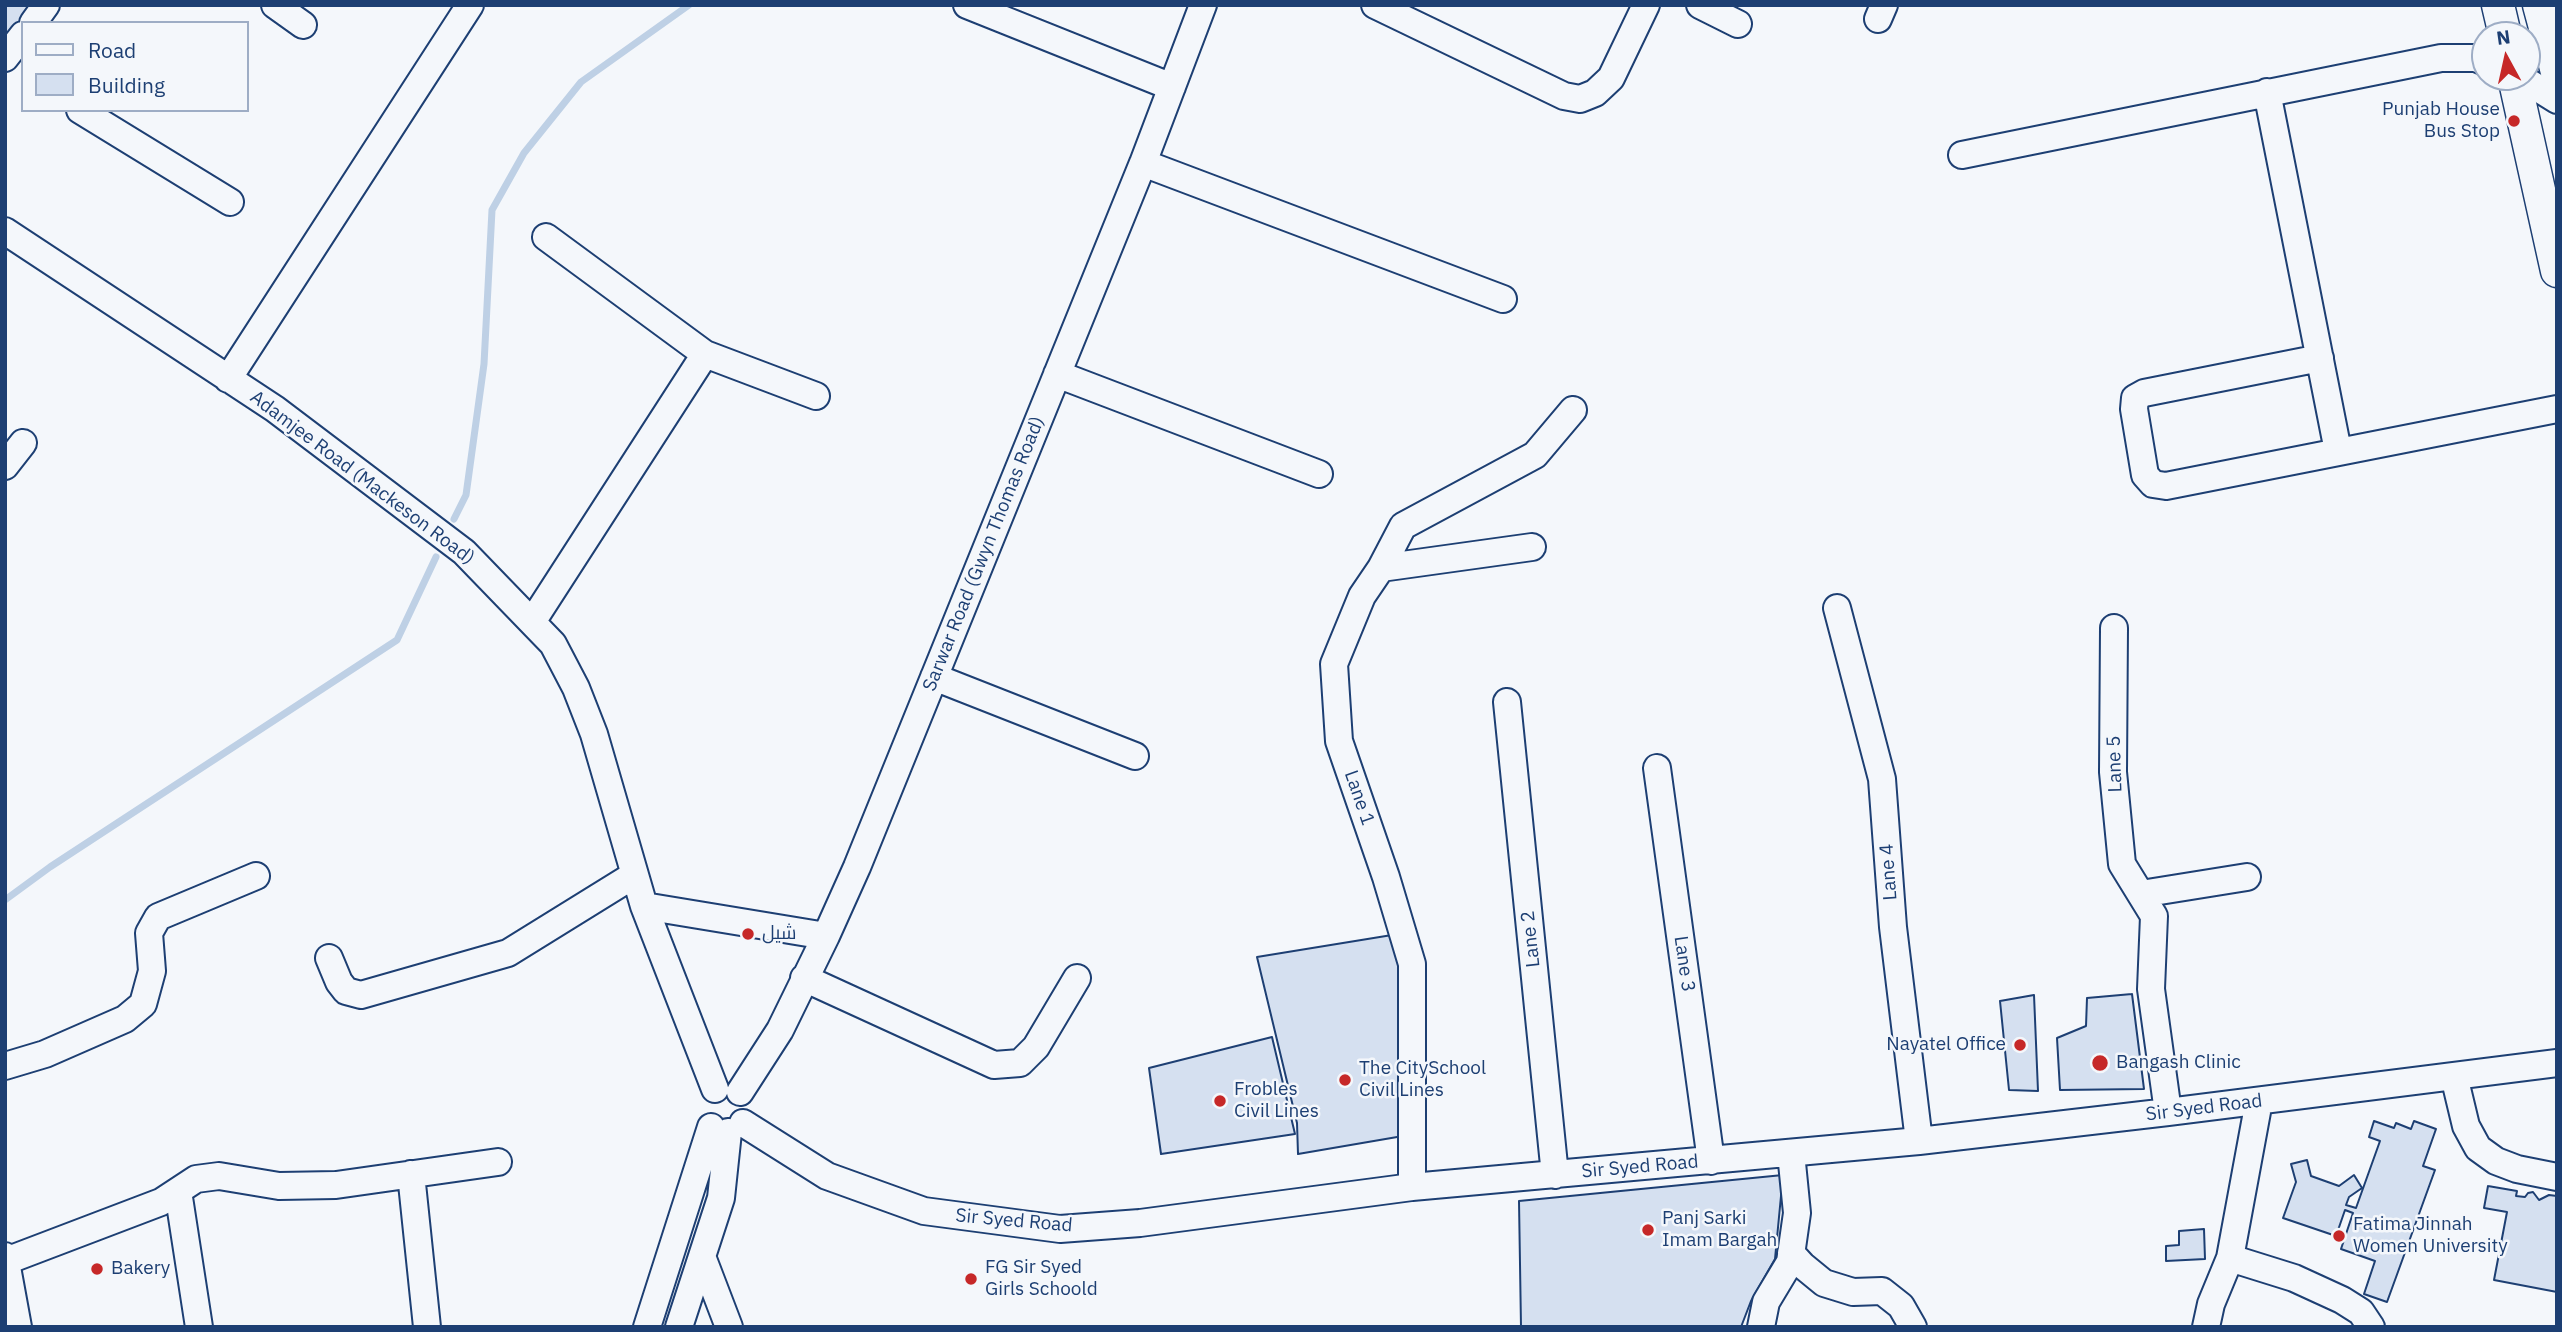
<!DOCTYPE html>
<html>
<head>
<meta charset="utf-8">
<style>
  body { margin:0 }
  #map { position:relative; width:2562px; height:1332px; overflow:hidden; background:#f4f7fb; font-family:"IBM Plex Sans",sans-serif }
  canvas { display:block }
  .frame { position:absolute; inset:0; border:7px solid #1d3f73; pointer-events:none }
  .legend { position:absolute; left:21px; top:21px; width:228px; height:91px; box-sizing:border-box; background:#f4f7fb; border:2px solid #9eadc5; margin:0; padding:9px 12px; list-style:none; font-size:21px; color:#1d3f73 }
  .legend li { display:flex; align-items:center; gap:14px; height:35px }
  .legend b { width:35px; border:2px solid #9eadc5 }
  .north { position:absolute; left:2471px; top:21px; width:70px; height:70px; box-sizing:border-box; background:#f4f7fb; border:2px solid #9eadc5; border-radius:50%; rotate:352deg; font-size:19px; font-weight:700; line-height:28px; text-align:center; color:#1d3f73 }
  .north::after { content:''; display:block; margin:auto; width:24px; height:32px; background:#c62828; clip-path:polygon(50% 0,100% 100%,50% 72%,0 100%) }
</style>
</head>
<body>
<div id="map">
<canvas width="2562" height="1332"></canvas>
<div class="frame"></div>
<ul class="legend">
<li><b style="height:9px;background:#f4f7fb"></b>Road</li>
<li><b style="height:19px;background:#d5e0f0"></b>Building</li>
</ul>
<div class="north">N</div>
</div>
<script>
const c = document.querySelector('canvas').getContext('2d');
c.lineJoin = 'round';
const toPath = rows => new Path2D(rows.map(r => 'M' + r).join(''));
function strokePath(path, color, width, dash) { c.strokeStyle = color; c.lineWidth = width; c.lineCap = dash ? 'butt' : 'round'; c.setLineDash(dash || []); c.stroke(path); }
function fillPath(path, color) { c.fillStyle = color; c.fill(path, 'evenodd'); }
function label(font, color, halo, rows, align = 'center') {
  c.font = font + ' "IBM Plex Sans",Cairo,sans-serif'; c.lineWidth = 5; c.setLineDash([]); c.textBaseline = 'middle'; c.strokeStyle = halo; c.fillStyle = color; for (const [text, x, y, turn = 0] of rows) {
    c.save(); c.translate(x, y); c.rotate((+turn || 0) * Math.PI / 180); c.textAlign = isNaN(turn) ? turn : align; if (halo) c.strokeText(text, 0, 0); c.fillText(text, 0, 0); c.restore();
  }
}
const stream = toPath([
  [454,519,466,495,484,364,492,210,524,153,581,82,689,5],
  [5,900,50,867,397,640,436,557]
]);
const building = toPath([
  [5,5,40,5,5,51,5,5],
  [1392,935,1400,968,1403,1136,1298,1154,1297,1123,1257,957,1392,935],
  [2132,994,2144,1089,2060,1090,2057,1038,2086,1026,2087,998,2132,994],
  [2034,995,2038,1091,2009,1090,2000,1001,2034,995],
  [1272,1037,1295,1134,1161,1154,1149,1068,1272,1037],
  [2374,1121,2394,1128,2396,1123,2411,1129,2414,1121,2436,1129,2423,1166,2435,1170,2387,1302,2364,1294,2375,1261,2341,1249,2353,1213,2345,1210,2336,1236,2283,1218,2296,1182,2291,1164,2307,1160,2311,1176,2339,1186,2354,1175,2362,1188,2349,1197,2346,1205,2356,1208,2380,1141,2369,1137,2374,1121],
  [1783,1175,1775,1259,1751,1301,1741,1327,1521,1327,1519,1201,1783,1175],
  [2488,1186,2517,1191,2516,1196,2525,1197,2528,1193,2533,1192,2539,1200,2549,1195,2557,1196,2557,1292,2494,1280,2507,1212,2484,1208,2488,1186],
  [2204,1229,2205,1259,2166,1261,2166,1246,2179,1245,2179,1231,2204,1229]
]);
const minor = toPath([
  [275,5,303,25],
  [967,5,1172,87],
  [1375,5,1564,96,1580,99,1595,93,1611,78,1646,5],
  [1700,5,1738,24],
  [1878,19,1884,5],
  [33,23,46,5],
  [5,58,23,35],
  [2520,77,2557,100],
  [2267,92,2338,451],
  [80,110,230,202],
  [1962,155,2441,58,2476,58,2485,62],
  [1143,163,1503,299],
  [5,231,275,409,464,552,553,644,576,688,594,734,644,906,715,1089],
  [546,237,705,354,816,396],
  [2320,358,2144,393,2135,398,2134,409,2145,475,2153,484,2166,486,2557,409],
  [1057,374,1319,474],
  [228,379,470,5],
  [5,466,23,443],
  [1381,568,1532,547],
  [1837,608,1882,779,1893,927,1919,1141],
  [532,622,705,354],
  [2114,628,2113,772,2122,864,2154,916,2151,989,2168,1112],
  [934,677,1135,756],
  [1507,702,1555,1175],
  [1657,768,1711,1161],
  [2141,894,2247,877],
  [644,906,826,936],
  [329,958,339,982,346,991,361,995,508,953,634,875],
  [804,978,994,1065,1020,1063,1036,1047,1077,978],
  [5,1066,45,1054,125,1019,143,1004,152,971,149,933,158,917,256,876],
  [2454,1076,2466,1126,2478,1148,2496,1161,2517,1169,2557,1177],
  [740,1092,780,1030,826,936,857,867,1143,163,1203,5],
  [743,1123,827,1176,924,1211,1060,1229,1140,1223,1412,1187,1919,1141,2168,1112,2557,1063],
  [411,1174,427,1327],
  [1412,1187,1412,964,1386,877,1339,741,1334,664,1362,596,1381,568,1403,526,1535,455,1573,410],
  [178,1191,199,1327],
  [1791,1253,1802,1265,1824,1283,1853,1292,1882,1291,1901,1306,1913,1327],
  [5,1256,18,1327],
  [2230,1258,2294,1278,2342,1300,2361,1312,2371,1327],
  [703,1259,729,1327],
  [6,1261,161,1202,196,1179,219,1176,279,1186,336,1185,498,1162],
  [647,1327,711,1127],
  [679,1327,721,1198,728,1132],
  [1761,1327,1766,1302,1790,1262,1797,1213,1791,1153],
  [2206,1327,2211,1304,2230,1258,2259,1101]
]);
const major = toPath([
  [2498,5,2505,35],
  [2539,5,2557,72],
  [2514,77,2557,271]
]);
const markers = [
  [2514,121,7,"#c62828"],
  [748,934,7,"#c62828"],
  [2020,1045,7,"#c62828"],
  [2100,1063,9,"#c62828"],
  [1345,1080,7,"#c62828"],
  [1220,1101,7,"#c62828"],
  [1648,1230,7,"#c62828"],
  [2339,1236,7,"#c62828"],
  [97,1269,7,"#c62828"],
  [971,1279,7,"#c62828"]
];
const poiNames = [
  ["Punjab House",2500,110,"right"],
  ["Bus Stop",2500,132,"right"],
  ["شیل",762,934],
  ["Nayatel Office",2006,1045,"right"],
  ["Bangash Clinic",2116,1063],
  ["The CitySchool",1359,1069],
  ["Civil Lines",1359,1091],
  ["Frobles",1234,1090],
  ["Civil Lines",1234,1112],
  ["Panj Sarki",1662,1219],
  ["Imam Bargah",1662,1241],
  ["Fatima Jinnah",2353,1225],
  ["Women University",2353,1247],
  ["FG Sir Syed",985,1268],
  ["Girls Schoold",985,1290],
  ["Bakery",111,1269]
];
const streetNames = [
  ["Adamjee Road (Mackeson Road)",362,478,37],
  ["Sarwar Road (Gwyn Thomas Road)",984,554,-68],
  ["Lane 5",2115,764,-92],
  ["Lane 1",1359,798,71],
  ["Lane 4",1889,872,-94],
  ["Lane 2",1531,939,-96],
  ["Lane 3",1684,964,82],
  ["Sir Syed Road",2204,1108,-7],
  ["Sir Syed Road",1640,1167,-5],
  ["Sir Syed Road",1014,1221,5]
];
strokePath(stream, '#bed0e5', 7);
fillPath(building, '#d5e0f0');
strokePath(building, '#1d3f73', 2);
strokePath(minor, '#1d3f73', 30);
strokePath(major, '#1d3f73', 35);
strokePath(minor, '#f4f7fb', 26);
strokePath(major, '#f4f7fb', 32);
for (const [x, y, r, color] of markers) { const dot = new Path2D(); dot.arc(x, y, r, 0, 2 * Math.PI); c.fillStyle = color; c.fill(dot); strokePath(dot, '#f4f7fb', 2.5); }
label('19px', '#1d3f73', '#f4f7fb', poiNames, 'left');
label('19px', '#1d3f73', '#f4f7fb', streetNames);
</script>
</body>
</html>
